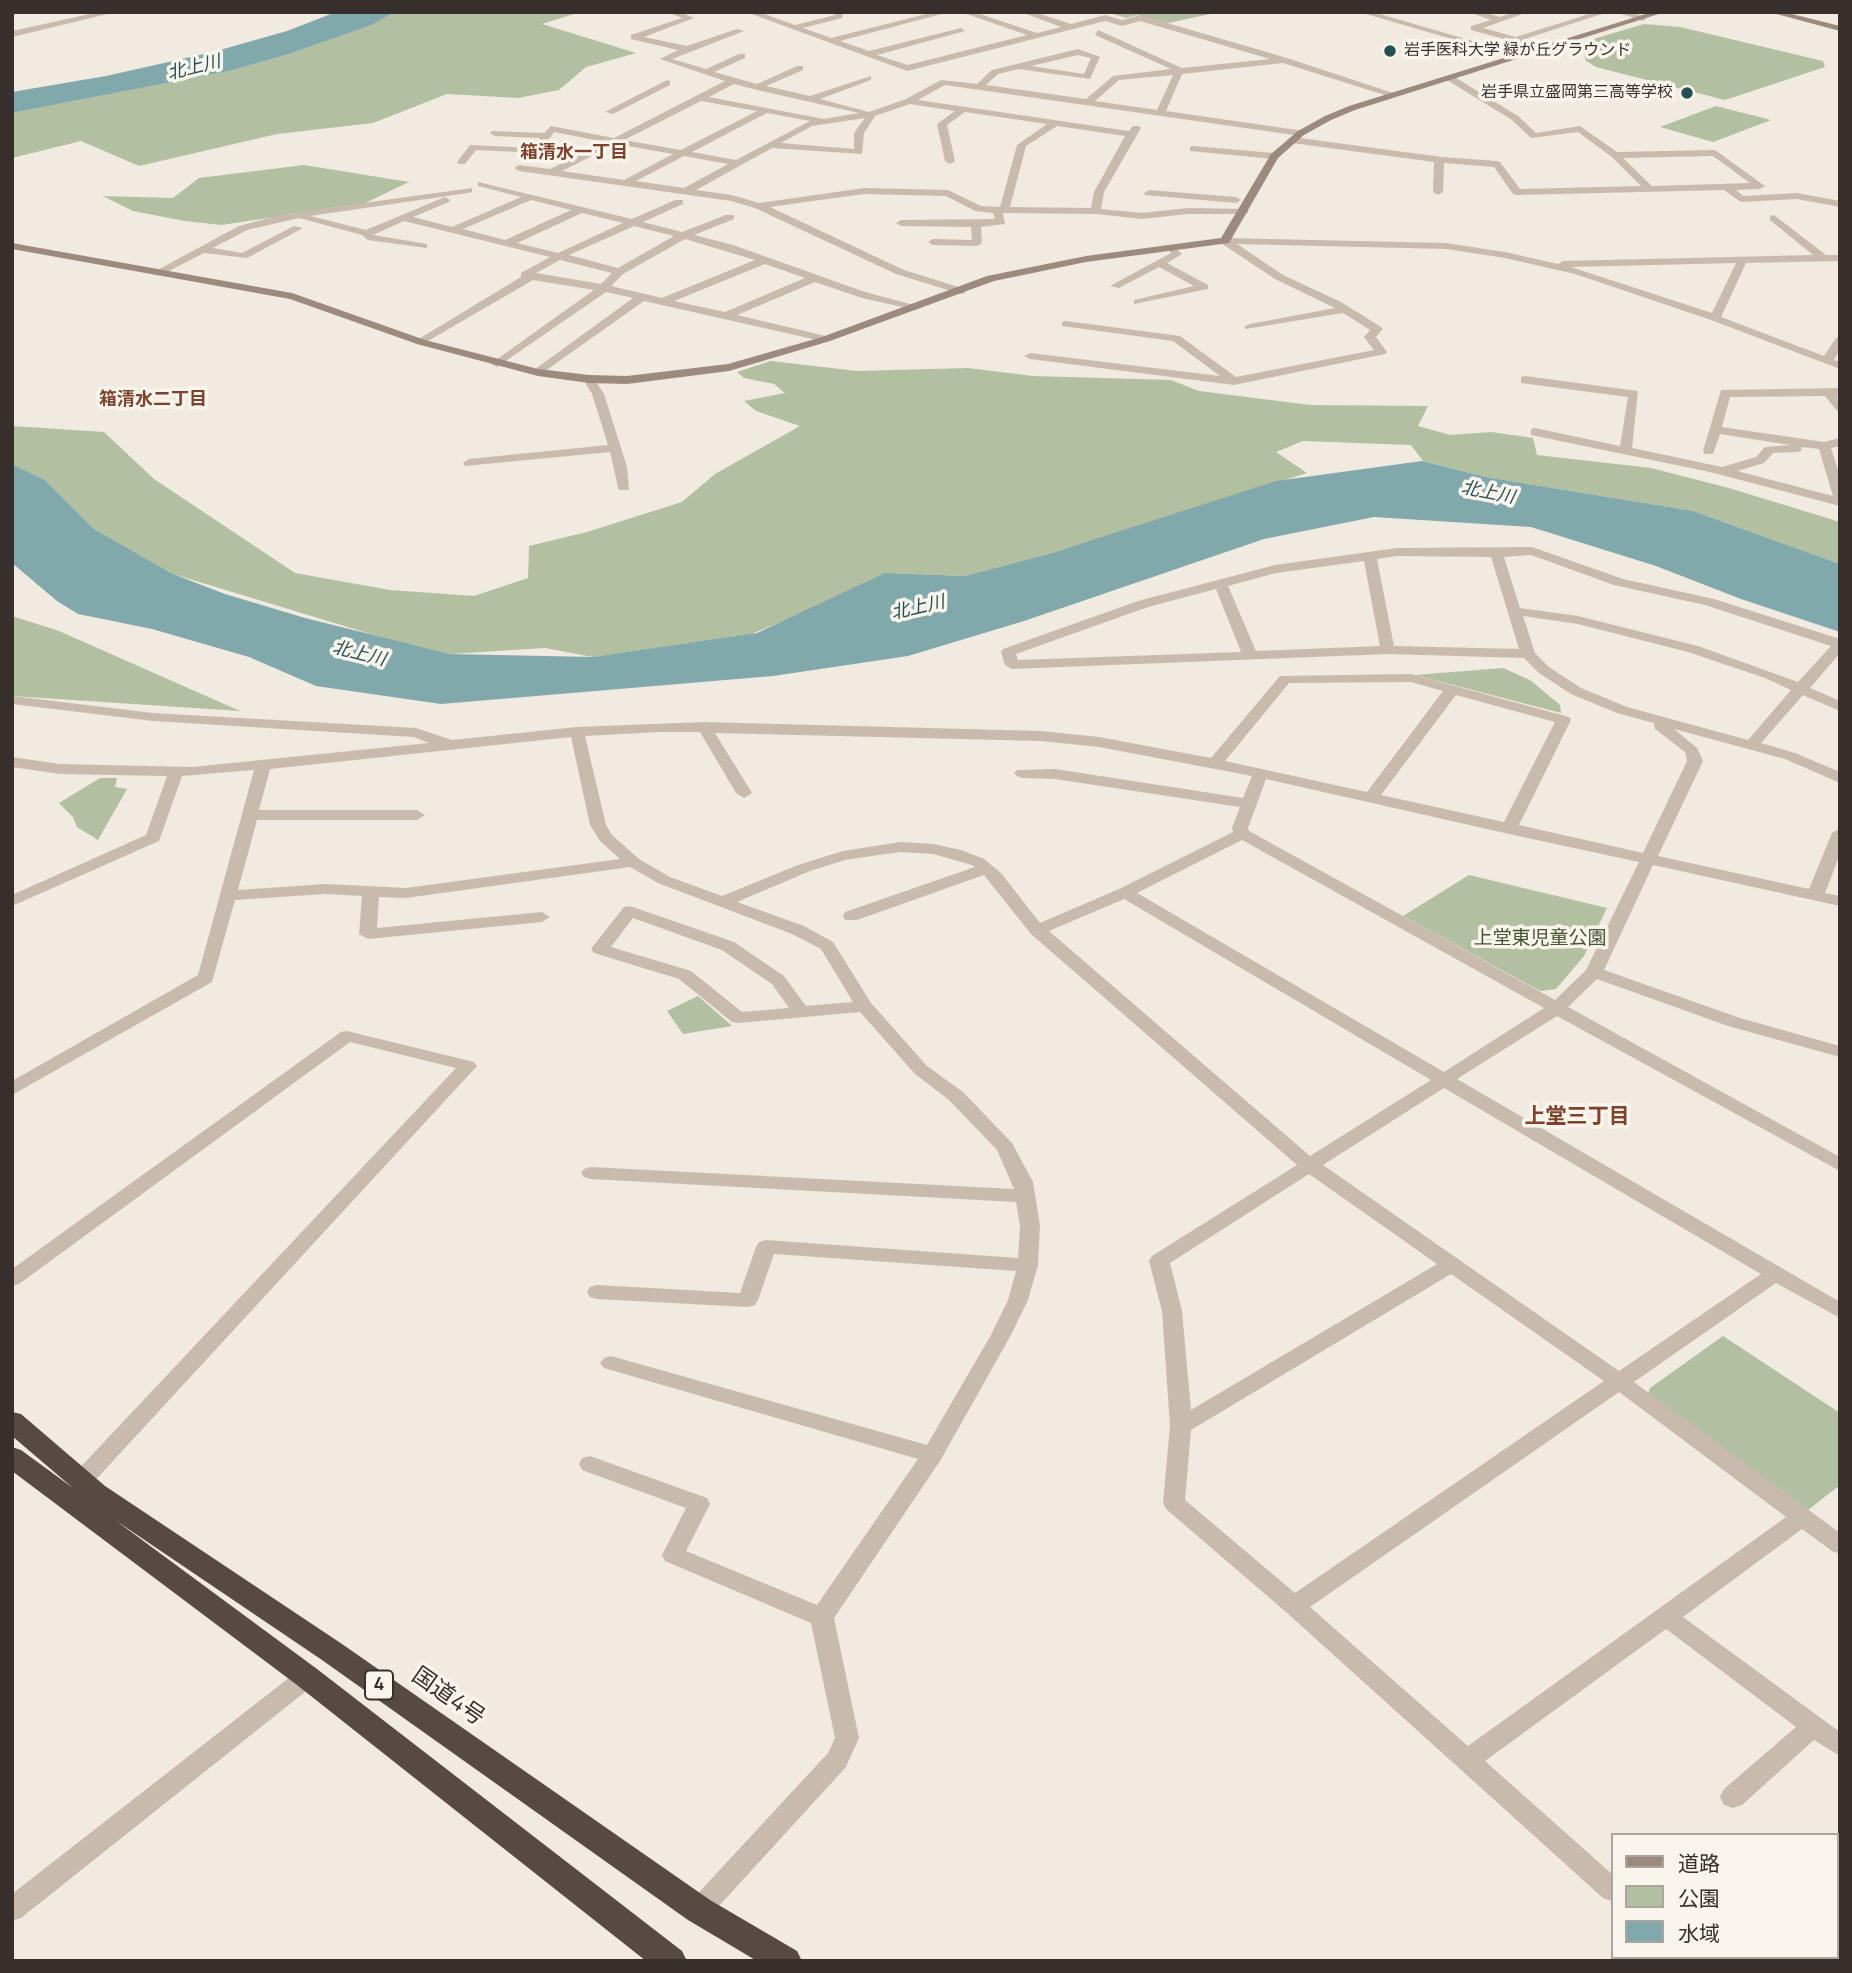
<!DOCTYPE html>
<html>
<head>
<meta charset="utf-8">
<style>
  body { margin:0 }
  #map { position:relative; width:1852px; height:1973px; overflow:hidden; background:#f1eae0; font-family:Manrope,"Noto Sans JP",sans-serif }
  canvas { display:block }
  .frame { position:absolute; inset:0; border:14px solid #372f2b; pointer-events:none }
  .legend { position:absolute; left:1611px; top:1833px; width:228px; height:126px; box-sizing:border-box; background:#f9f4ec; border:2px solid #aba59f; margin:0; padding:9px 12px; list-style:none; font-size:21px; color:#372f2b }
  .legend li { display:flex; align-items:center; gap:14px; height:35px }
  .legend b { width:35px; border:2px solid #aba59f }
</style>
</head>
<body>
<div id="map">
<canvas width="1852" height="1973"></canvas>
<div class="frame"></div>
<ul class="legend">
<li><b style="height:9px;background:#9c8a7e"></b>道路</li>
<li><b style="height:19px;background:#b3bfa1"></b>公園</li>
<li><b style="height:19px;background:#81a8ab"></b>水域</li>
</ul>
</div>
<script>
const c = document.querySelector('canvas').getContext('2d');
c.lineJoin = 'round';
function fillPath(path, color) { c.fillStyle = color; c.fill(path, 'evenodd'); }
const toPath = rows => new Path2D(rows.map(r => 'M' + r).join(''));
function strokePath(path, color, width, dash) { c.strokeStyle = color; c.lineWidth = width; c.lineCap = dash ? 'butt' : 'round'; c.setLineDash(dash || []); c.stroke(path); }
function label(font, color, halo, rows, align = 'center') {
  c.font = font + ' Manrope,"Noto Sans JP",sans-serif'; c.lineWidth = 7; c.setLineDash([]); c.textBaseline = 'middle'; c.strokeStyle = halo; c.fillStyle = color; for (const [text, x, y, turn = 0] of rows) {
    c.save(); c.translate(x, y); c.rotate((+turn || 0) * Math.PI / 180); c.textAlign = isNaN(turn) ? turn : align; if (halo) c.strokeText(text, 0, 0); c.fillText(text, 0, 0); c.restore();
  }
}
const green = toPath([
  [395,12,580,12,542,24,636,53,586,67,559,90,518,98,447,94,373,123,277,134,139,166,81,141,12,158,12,113,229,71,286,55,370,25],
  [1108,12,1220,12,1168,23,1137,15,1126,18],
  [1644,24,1680,27,1823,61,1825,67,1725,100,1596,67,1586,61,1582,48,1590,40],
  [1716,106,1771,120,1713,142,1660,127],
  [304,165,409,182,363,204,221,225,185,221,133,211,103,196,173,198,199,178],
  [771,361,857,371,968,368,1033,376,1171,380,1199,391,1310,405,1428,406,1418,426,1450,435,1491,432,1533,438,1537,455,1651,468,1729,488,1840,522,1840,564,1693,511,1486,477,1423,461,1411,445,1303,441,1276,452,1307,473,1052,553,965,576,885,573,807,611,749,635,593,657,545,648,450,654,387,639,173,574,94,529,45,480,12,464,12,426,104,432,154,479,295,573,390,590,474,596,528,578,529,546,587,532,682,502,715,474,800,426,756,411,744,401,785,393,774,384,744,378,737,372],
  [12,616,59,631,240,711,12,696],
  [1503,668,1530,680,1560,705,1561,713,1415,675],
  [100,778,117,778,115,787,127,789,98,840,77,827,73,817,59,803],
  [1469,875,1607,908,1584,956,1556,989,1540,991,1403,916],
  [698,996,732,1026,683,1034,667,1011],
  [1723,1336,1840,1413,1840,1485,1808,1510,1648,1395,1650,1388]
]);
const water = toPath([
  [336,12,395,12,371,25,286,55,229,71,12,113,12,92,106,76,213,52,287,31],
  [1422,461,1486,477,1693,511,1840,564,1840,632,1741,599,1656,566,1531,527,1374,517,1264,539,1024,621,908,656,773,676,441,704,316,686,249,657,152,629,78,614,57,601,12,563,12,464,45,480,94,529,173,574,225,594,305,618,450,654,593,657,757,633,885,573,965,576,1052,553,1276,481]
]);
const street = toPath([
  [99,12,116,12,12,37,12,31,99,12],
  [667,12,680,12,694,18,644,37,687,46,737,29,744,31,672,59,706,69,739,54,745,54,745,58,714,72,757,84,797,66,803,66,803,70,766,86,810,96,871,76,871,80,820,99,869,112,906,99,941,80,977,84,992,70,1078,49,1100,57,1090,79,1018,69,998,74,986,85,1086,99,1113,76,1171,69,1095,35,1098,30,1182,68,1270,59,1140,21,1122,26,1105,21,907,71,746,12,759,12,795,25,835,15,835,12,843,12,842,18,803,28,831,38,934,12,949,12,840,41,869,51,961,28,965,31,877,55,908,65,1027,35,961,12,974,12,1037,33,1061,27,1021,12,1034,12,1071,24,1105,15,1122,20,1140,15,1287,58,1399,95,1391,97,1283,63,1182,74,1166,111,1304,131,1304,135,1301,136,945,85,918,100,1129,131,1133,126,1139,126,1141,128,1104,192,1101,209,1142,213,1188,208,1248,209,1248,213,1244,214,1188,214,1142,219,1096,214,1003,213,1005,224,981,227,982,243,977,246,933,245,928,242,933,239,972,240,971,227,901,226,896,223,901,220,995,219,993,213,975,211,946,196,864,194,770,207,904,270,965,289,965,293,961,294,896,274,755,208,731,201,519,171,514,168,519,165,550,169,605,142,554,132,540,153,476,150,465,164,459,164,457,162,470,145,534,148,540,138,495,136,490,133,492,131,544,133,551,126,614,138,725,81,660,59,678,50,631,39,631,35,682,18,667,12],
  [1078,55,1091,58,1084,74,1031,66,1078,55],
  [1173,75,1157,110,1095,101,1119,80,1173,75],
  [734,84,757,90,859,113,824,119,709,97,734,84],
  [701,101,757,111,681,150,624,140,701,101],
  [910,104,955,111,937,124,945,161,950,164,955,161,947,125,965,112,1047,124,1017,145,1000,207,981,206,948,190,864,188,759,203,732,195,696,190,772,148,862,154,864,133,875,116,910,104],
  [767,113,810,121,736,160,692,152,767,113],
  [865,118,854,133,854,149,781,143,812,126,865,118],
  [1057,126,1125,136,1094,192,1091,208,1010,207,1026,146,1057,126],
  [616,144,673,154,624,180,562,171,616,144],
  [684,156,728,164,684,188,636,181,684,156],
  [1359,12,1373,12,1524,56,1517,58,1359,12],
  [1469,12,1483,12,1500,17,1515,12,1528,12,1483,28,1516,37,1595,12,1608,12,1525,39,1551,46,1548,51,1471,30,1471,26,1491,20,1469,12],
  [1616,12,1631,12,1647,18,1643,21,1616,12],
  [1447,76,1453,76,1518,116,1536,133,1580,126,1617,152,1715,150,1765,186,1760,189,1736,190,1743,196,1797,193,1840,201,1840,207,1797,199,1741,202,1724,190,1517,195,1513,194,1494,167,1444,163,1443,192,1438,195,1433,192,1434,162,1292,143,1287,140,1292,137,1442,157,1497,161,1500,162,1520,189,1641,186,1612,157,1578,132,1531,138,1512,120,1447,80,1447,76],
  [1713,156,1750,183,1652,186,1623,158,1713,156],
  [667,80,670,81,670,85,613,114,605,112,667,80],
  [1193,146,1274,153,1279,156,1274,159,1190,151,1190,147,1193,146],
  [478,182,632,219,675,200,683,200,683,204,643,222,682,232,726,215,734,215,734,219,694,235,733,245,865,292,922,307,916,310,862,298,815,282,737,315,830,337,830,341,826,342,644,301,538,376,532,372,534,370,633,298,606,292,497,367,491,364,493,362,594,290,533,280,421,345,417,344,417,340,521,277,521,273,550,257,404,221,373,235,427,244,427,248,368,240,362,235,299,218,247,230,213,248,242,253,294,226,303,228,247,258,204,253,161,275,152,273,239,226,284,214,472,188,472,192,468,193,310,216,366,230,445,197,450,200,449,202,413,217,452,227,521,197,478,186,478,182],
  [531,200,571,210,505,240,463,229,531,200],
  [582,213,623,223,558,253,517,243,582,213],
  [634,226,674,236,618,268,569,255,634,226],
  [685,239,755,260,662,298,611,286,623,274,685,239],
  [560,260,612,273,601,284,536,273,560,260],
  [765,264,805,278,725,312,674,301,765,264],
  [1149,190,1236,197,1241,200,1236,203,1145,195,1144,193,1149,190],
  [1774,215,1826,255,1840,255,1840,261,1746,263,1721,317,1824,356,1836,338,1840,337,1840,350,1834,360,1840,362,1840,369,1711,320,1575,274,1505,258,1446,249,1237,244,1283,275,1341,302,1381,327,1383,329,1376,337,1387,352,1385,354,1234,385,1030,359,1024,356,1030,353,1220,376,1173,341,1062,326,1062,322,1066,321,1180,336,1236,377,1374,350,1364,337,1370,330,1343,313,1246,329,1244,327,1250,324,1335,308,1275,279,1221,243,1221,239,1225,238,1446,243,1505,252,1558,264,1563,261,1813,255,1770,220,1770,216,1774,215],
  [1736,263,1712,313,1571,267,1736,263],
  [1173,246,1182,254,1167,263,1208,285,1208,289,1134,304,1134,300,1194,286,1159,267,1119,288,1110,286,1171,253,1168,249,1173,246],
  [589,375,593,377,604,394,627,467,629,490,619,490,618,487,610,452,465,466,463,463,469,459,608,445,592,394,583,379,589,375],
  [1525,376,1638,391,1632,448,1722,467,1756,457,1765,447,1790,445,1720,434,1713,454,1705,454,1703,451,1721,390,1840,388,1840,396,1837,396,1840,411,1836,410,1825,396,1730,397,1722,427,1824,442,1840,438,1840,446,1831,448,1840,476,1840,506,1710,472,1531,435,1531,429,1535,428,1620,446,1628,397,1521,383,1521,377,1525,376],
  [1802,447,1819,449,1833,496,1737,471,1764,463,1773,453,1797,452,1801,451,1802,447],
  [1532,547,1623,579,1714,599,1840,639,1840,653,1810,688,1840,701,1840,711,1803,695,1761,743,1795,753,1840,772,1840,783,1785,759,1674,729,1697,748,1703,761,1658,856,1809,889,1832,833,1840,828,1840,854,1825,893,1840,896,1840,906,1653,865,1604,970,1740,1018,1840,1046,1840,1057,1728,1026,1597,979,1568,1007,1840,1157,1840,1171,1557,1016,1457,1079,1840,1302,1840,1318,1776,1283,1634,1382,1840,1533,1840,1554,1832,1551,1802,1529,1683,1617,1840,1732,1840,1756,1814,1740,1742,1805,1733,1808,1724,1805,1720,1797,1724,1789,1796,1727,1666,1629,1485,1761,1612,1874,1612,1901,1603,1898,1286,1612,1166,1509,1163,1503,1170,1426,1162,1311,1149,1261,1152,1256,1297,1165,1031,934,984,875,857,920,845,920,843,916,845,912,975,867,972,865,933,854,901,852,879,855,845,860,810,871,737,902,804,926,833,942,871,1003,927,1066,963,1092,1012,1143,1033,1182,1040,1226,1038,1265,1028,1300,1011,1335,940,1461,834,1618,859,1738,849,1760,846,1767,708,1918,699,1922,690,1918,686,1910,690,1902,828,1753,835,1738,811,1623,665,1561,662,1555,686,1508,582,1470,579,1464,582,1458,590,1456,707,1498,710,1504,686,1551,817,1605,918,1459,604,1368,600,1363,604,1358,611,1356,927,1445,991,1335,1008,1300,1016,1271,774,1254,758,1300,755,1305,748,1307,597,1299,590,1297,587,1292,590,1287,597,1285,740,1293,756,1247,759,1242,766,1240,1018,1258,1020,1226,1016,1202,591,1179,584,1177,581,1173,584,1169,591,1167,1014,1189,997,1150,949,1100,915,1074,860,1012,738,1023,732,1022,679,979,594,953,591,949,594,945,624,907,630,906,734,942,784,976,806,1006,853,1002,821,949,792,934,658,883,630,867,406,898,379,897,377,928,542,912,550,917,542,922,368,939,359,934,362,896,325,894,235,900,212,982,12,1095,12,1081,198,975,254,770,182,776,159,841,12,906,12,895,146,835,167,776,60,774,12,767,12,757,60,764,192,767,429,743,414,737,153,721,12,704,12,696,153,713,416,728,452,740,577,727,704,722,1041,731,1099,737,1211,758,1280,676,1411,674,1569,717,1571,720,1519,825,1643,853,1687,761,1685,752,1655,729,1654,723,1617,713,1571,694,1539,673,1524,658,1388,654,1012,669,1005,665,1001,652,1003,649,1138,601,1275,565,1397,548,1532,547],
  [1531,555,1614,585,1705,605,1831,646,1798,682,1698,646,1578,616,1520,608,1504,557,1531,555],
  [1397,556,1491,557,1519,649,1394,646,1377,559,1397,556],
  [1364,561,1380,646,1256,651,1228,586,1276,573,1364,561],
  [1216,589,1241,652,1018,660,1016,654,1148,607,1216,589],
  [1523,616,1578,624,1688,652,1765,678,1791,690,1748,740,1627,707,1581,688,1549,667,1535,653,1523,616],
  [1411,682,1443,691,1367,792,1225,761,1289,683,1411,682],
  [1456,695,1555,722,1504,822,1381,795,1456,695],
  [660,732,700,732,736,793,744,798,752,793,715,733,1041,741,1099,747,1252,776,1243,798,1055,769,1017,770,1014,773,1017,776,1022,778,1055,779,1240,807,1232,828,1233,832,1119,889,1040,923,1001,873,984,859,961,850,933,844,901,842,843,851,798,865,722,896,670,877,639,859,612,835,606,825,585,736,660,732],
  [571,737,590,825,600,841,620,859,406,888,325,884,238,890,257,820,417,820,425,815,417,810,259,810,270,769,571,737],
  [1266,779,1509,834,1639,862,1586,970,1555,1000,1249,831,1248,828,1266,779],
  [1242,840,1544,1008,1444,1072,1137,893,1242,840],
  [1124,899,1431,1080,1310,1156,1049,931,1124,899],
  [633,918,722,950,772,984,789,1008,742,1012,691,971,611,947,633,918],
  [1444,1088,1761,1274,1619,1371,1323,1165,1444,1088],
  [1309,1174,1437,1264,1191,1410,1182,1311,1170,1263,1309,1174],
  [1451,1274,1604,1381,1295,1593,1185,1500,1191,1430,1451,1274],
  [1619,1392,1786,1517,1468,1746,1310,1607,1619,1392],
  [347,1031,474,1062,477,1066,89,1487,81,1489,73,1487,70,1481,73,1475,456,1068,350,1042,19,1284,12,1286,12,1269,341,1032,347,1031],
  [307,1667,315,1670,319,1677,315,1684,21,1918,12,1921,12,1894,299,1670,307,1667],
  [1794,1957,1824,1957,1825,1961,1795,1961,1794,1957]
]);
const secondary = toPath([
  [1652,12,1665,12,1355,110,1331,120,1304,135,1278,158,1229,243,1086,262,994,281,830,341,729,371,627,384,589,383,538,376,417,344,290,299,12,249,12,243,292,293,425,340,538,369,589,375,627,376,728,364,822,337,987,276,1086,256,1221,238,1271,154,1298,131,1325,116,1349,106,1652,12],
  [1769,12,1784,12,1840,26,1840,31,1769,12]
]);
const highway = toPath([
  [12,1412,21,1414,105,1486,342,1644,710,1900,797,1951,802,1961,757,1961,688,1920,322,1660,115,1520,317,1669,682,1951,687,1961,646,1961,297,1685,12,1471,12,1447,21,1450,73,1488,12,1436,12,1412]
]);
const markers = [
  [1390,51,7,"#244f55"],
  [1687,93,7,"#244f55"]
];
const farPoinames = [
  ["岩手医科大学 緑が丘グラウンド",1404,51],
  ["岩手県立盛岡第三高等学校",1673,93,"right"]
];
const farWaternames = [
  ["北上川",194,68,-14],
  ["北上川",1488,493,11],
  ["北上川",918,608,-13],
  ["北上川",359,654,14]
];
const farNeighbourhoodnames = [
  ["箱清水一丁目",574,153],
  ["箱清水二丁目",153,400]
];
const shields = [
  [379,1685,28]
];
const shieldNames = [
  ["4",379,1685]
];
const parkNames = [
  ["上堂東児童公園",1540,939]
];
const neighbourhoodNames = [
  ["上堂三丁目",1577,1117]
];
const nearStreetnames = [
  ["国道4号",448,1697,35]
];
fillPath(green, '#b3bfa1');
fillPath(water, '#81a8ab');
fillPath(street, '#c8bbad');
fillPath(secondary, '#9c8a7e');
fillPath(highway, '#574a43');
for (const [x, y, r, color] of markers) { const dot = new Path2D(); dot.arc(x, y, r, 0, 2 * Math.PI); c.fillStyle = color; c.fill(dot); strokePath(dot, '#f9f4ec', 2.5); }
label('16px', '#372f2b', '#f9f4ec', farPoinames, 'left');
label('italic 18px', '#244f55', '#f9f4ec', farWaternames);
label('bold 18px', '#7f432b', '#f9f4ec', farNeighbourhoodnames);
for (const [x, y, w] of shields) { const box = new Path2D(); box.roundRect(x - w / 2, y - 14.5, w, 29, 5); c.fillStyle = '#f9f4ec'; c.fill(box); strokePath(box, '#372f2b', 2); }
label('bold 18px', '#372f2b', null, shieldNames);
label('19px', '#455331', '#f9f4ec', parkNames);
label('bold 21px', '#7f432b', '#f9f4ec', neighbourhoodNames);
label('23px', '#372f2b', '#f9f4ec', nearStreetnames);
</script>
</body>
</html>
